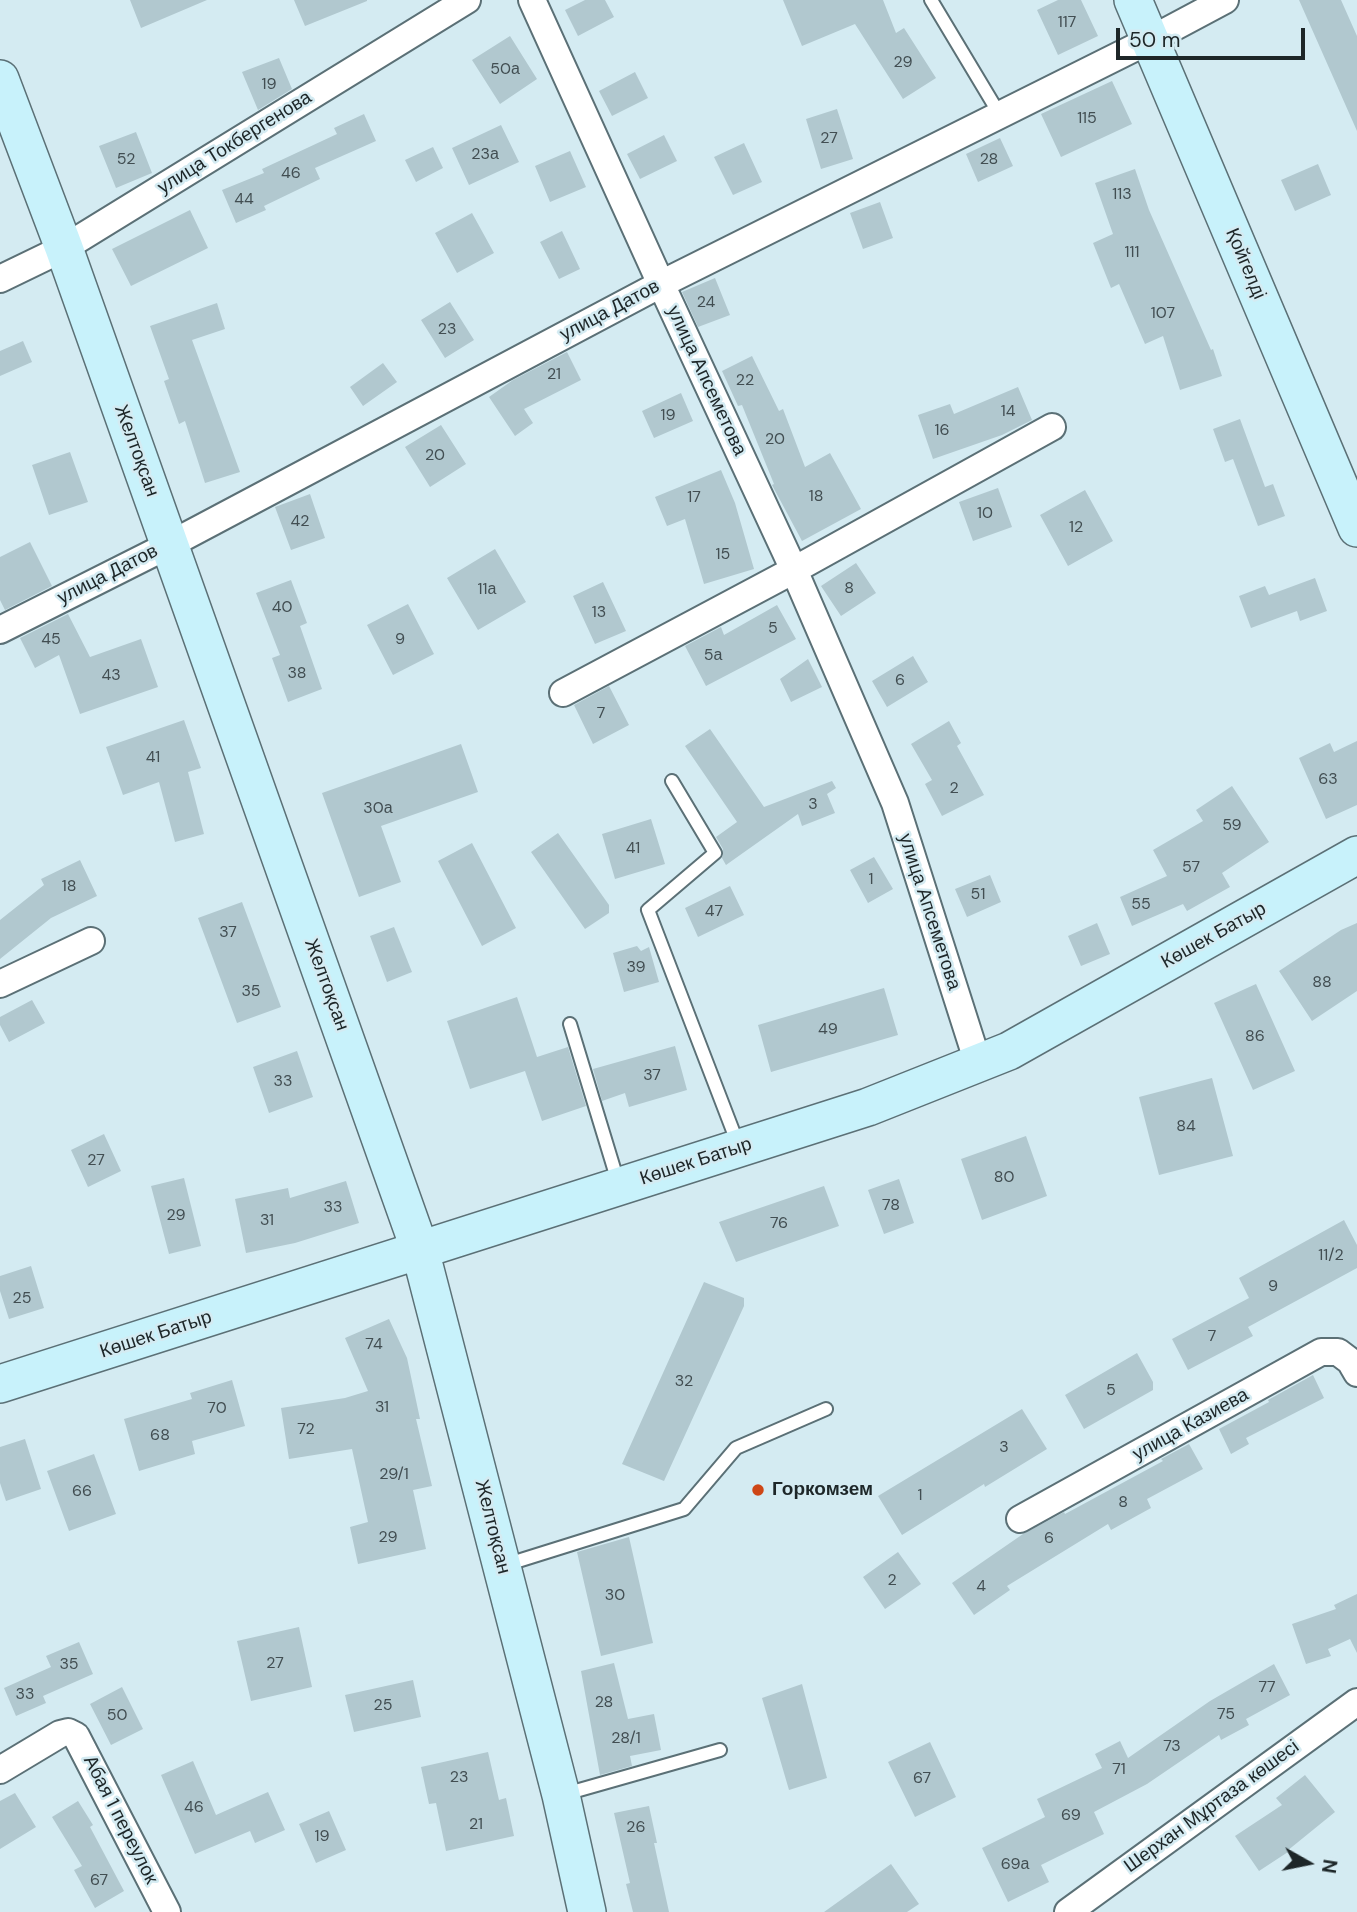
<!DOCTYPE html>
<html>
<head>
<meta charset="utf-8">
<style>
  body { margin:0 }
  #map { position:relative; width:1357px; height:1912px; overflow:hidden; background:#d4ebf2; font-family:"DM Sans",sans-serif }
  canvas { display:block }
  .north { position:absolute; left:1273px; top:1828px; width:70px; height:70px; -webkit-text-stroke:5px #d4ebf2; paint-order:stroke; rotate:99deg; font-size:19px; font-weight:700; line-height:28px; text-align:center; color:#1d2628 }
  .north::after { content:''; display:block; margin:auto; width:24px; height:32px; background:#1d2628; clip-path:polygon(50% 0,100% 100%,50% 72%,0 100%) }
  .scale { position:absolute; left:1116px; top:28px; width:189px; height:32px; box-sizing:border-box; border:4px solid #1d2628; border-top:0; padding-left:9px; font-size:21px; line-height:24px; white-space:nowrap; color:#1d2628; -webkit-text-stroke:5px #d4ebf2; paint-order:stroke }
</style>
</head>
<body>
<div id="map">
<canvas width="1357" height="1912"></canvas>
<div class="north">N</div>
<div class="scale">50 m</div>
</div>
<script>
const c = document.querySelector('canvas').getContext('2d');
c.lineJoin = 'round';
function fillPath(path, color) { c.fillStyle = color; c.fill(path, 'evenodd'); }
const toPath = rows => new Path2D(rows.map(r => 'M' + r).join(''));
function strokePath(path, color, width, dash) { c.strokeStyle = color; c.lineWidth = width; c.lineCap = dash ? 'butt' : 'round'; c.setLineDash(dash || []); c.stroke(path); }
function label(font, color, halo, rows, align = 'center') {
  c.font = font + ' "DM Sans",sans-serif'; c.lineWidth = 5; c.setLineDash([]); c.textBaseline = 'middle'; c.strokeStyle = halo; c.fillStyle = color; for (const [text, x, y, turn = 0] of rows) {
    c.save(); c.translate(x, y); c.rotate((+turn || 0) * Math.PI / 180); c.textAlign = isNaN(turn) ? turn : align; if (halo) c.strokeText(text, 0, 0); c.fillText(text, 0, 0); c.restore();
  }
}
const building = toPath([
  [130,0,207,0,141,28],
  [294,0,367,0,367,1,305,26],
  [585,0,605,0,614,17,578,36,565,10],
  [783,0,883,0,896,33,904,28,936,78,903,99,855,24,802,46],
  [1058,0,1081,0,1098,36,1058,55,1037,10],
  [1299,0,1341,0,1357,36,1357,131],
  [510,36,537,79,500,104,472,60],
  [279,58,292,89,258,110,242,72],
  [635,72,648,98,612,116,599,91],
  [1112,81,1132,124,1061,157,1041,114],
  [837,109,853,159,821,169,806,119],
  [364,114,376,141,315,168,320,179,264,206,266,210,236,223,222,190,264,173,262,169,337,134,334,128],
  [501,125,519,162,469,185,452,148],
  [136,132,152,173,116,188,99,146],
  [664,135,677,161,640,179,627,154],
  [1000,138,1013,166,978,182,966,154],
  [744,143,762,182,733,195,714,157],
  [433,147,443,168,416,182,405,160],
  [570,151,586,187,550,202,535,166],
  [1318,164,1331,195,1295,211,1281,180],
  [1135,169,1149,210,1211,350,1213,349,1222,376,1180,390,1163,336,1145,344,1119,284,1111,288,1093,243,1113,234,1095,183],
  [880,202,893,238,863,249,850,213],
  [190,210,208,248,131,286,112,249],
  [472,213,494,253,457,273,435,233],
  [562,231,580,269,559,279,540,242],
  [715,278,730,315,698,327,682,292],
  [450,302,474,340,445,358,421,320],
  [217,303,225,329,192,340,240,472,205,483,185,421,179,424,164,381,169,379,150,326],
  [23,341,32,362,0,376,0,351],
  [567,352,581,380,524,409,533,423,515,436,489,397,513,380],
  [752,356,779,411,783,409,805,467,830,453,861,509,802,541,772,485,774,484,742,405,738,406,722,371],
  [383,363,397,382,363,406,350,387],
  [1018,387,1032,420,1002,435,933,459,918,415,950,404,954,414],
  [681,393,693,421,654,438,642,411],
  [1240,419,1265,487,1273,484,1285,516,1258,526,1233,459,1225,462,1213,429],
  [441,425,466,464,430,487,405,447],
  [70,452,88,502,49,515,32,465],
  [721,470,735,503,754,569,704,584,685,519,667,526,655,497],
  [998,488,1012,527,973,541,959,502],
  [1085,490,1113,541,1068,566,1040,515],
  [310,494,325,538,291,550,275,507],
  [30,542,52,586,5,610,0,600,0,557],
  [495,549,526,602,478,630,447,578],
  [856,563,876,593,841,616,821,586],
  [1315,578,1327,611,1300,621,1297,611,1251,628,1239,596,1265,586,1269,595],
  [291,580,307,623,300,626,322,689,288,702,272,658,280,655,256,593],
  [603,582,626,631,595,644,573,596],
  [408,604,434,654,393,675,367,625],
  [777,605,796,639,706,686,685,646,721,627,724,635],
  [68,614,90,657,141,639,158,687,80,714,59,655,35,668,20,638],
  [913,656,928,682,887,707,872,681],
  [808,659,822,687,791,702,780,679],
  [609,686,629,725,593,744,574,705],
  [184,720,201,768,188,772,204,834,175,842,159,782,123,795,106,747],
  [949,721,961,743,957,746,984,795,942,816,925,784,932,780,911,744],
  [710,729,764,807,832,781,836,788,827,794,835,813,802,826,798,814,726,865,722,858,723,849,716,837,737,822,685,746],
  [1357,741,1357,805,1326,819,1299,758,1330,743,1334,752],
  [461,744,478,792,381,826,401,882,359,897,322,793],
  [1232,786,1269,842,1222,873,1230,887,1187,911,1183,904,1132,926,1120,897,1167,876,1153,850,1203,821,1196,810],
  [651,819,665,864,615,879,602,834],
  [558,833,609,905,609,913,585,929,531,852],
  [472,843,516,928,482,946,438,861],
  [874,857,893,889,868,903,850,870],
  [80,860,97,896,51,918,0,959,0,920,44,885,41,879],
  [990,875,1001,902,967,917,955,889],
  [730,886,744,915,698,937,685,908],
  [242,902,281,1007,237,1023,198,918],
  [1097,923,1110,954,1081,966,1068,936],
  [1357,923,1357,991,1312,1021,1279,971,1341,930],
  [394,927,412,972,387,982,370,936],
  [637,946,641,951,649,947,659,982,624,992,613,953],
  [1256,984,1295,1071,1253,1090,1214,1003],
  [884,988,898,1035,771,1072,758,1025],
  [517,997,537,1057,568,1047,586,1106,542,1121,525,1071,470,1089,447,1021],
  [32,1000,45,1023,9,1042,0,1025,0,1017],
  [675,1046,687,1090,629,1107,625,1093,602,1101,593,1069],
  [297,1051,313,1097,269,1113,253,1067],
  [1212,1078,1233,1156,1159,1175,1139,1097],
  [104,1134,121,1171,88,1187,71,1150],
  [1026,1136,1047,1196,982,1220,961,1159],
  [184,1178,201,1246,169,1254,151,1186],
  [899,1179,914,1223,884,1234,868,1190],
  [346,1181,359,1223,295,1243,246,1253,235,1199,288,1188,290,1198],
  [824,1186,839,1226,736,1262,719,1222],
  [1344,1220,1357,1245,1357,1268,1248,1327,1253,1336,1188,1370,1172,1339,1249,1298,1239,1278],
  [31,1266,44,1308,9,1319,0,1291,0,1276],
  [704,1282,744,1298,744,1306,664,1481,622,1464],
  [389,1319,407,1358,420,1419,416,1419,432,1486,413,1490,426,1549,358,1564,350,1527,368,1522,352,1449,289,1459,281,1408,345,1398,368,1391,345,1338],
  [1137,1353,1153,1382,1153,1390,1084,1429,1065,1395],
  [1313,1375,1324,1398,1246,1438,1249,1444,1231,1454,1219,1429,1269,1402,1268,1400],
  [232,1380,245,1426,192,1441,195,1454,139,1471,124,1419,192,1399,190,1393],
  [1022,1409,1047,1449,985,1487,984,1484,902,1535,878,1496],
  [25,1439,41,1489,6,1501,0,1483,0,1447],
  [1189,1444,1203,1469,1147,1499,1151,1508,1111,1530,1108,1524,1007,1586,1010,1590,974,1615,952,1583,1023,1534,1064,1512,1065,1514,1163,1461,1161,1459],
  [94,1454,116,1514,69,1531,47,1471],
  [629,1537,653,1643,601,1656,577,1552],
  [898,1552,921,1584,885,1609,863,1577],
  [1357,1594,1357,1653,1350,1639,1328,1649,1331,1656,1306,1664,1292,1624,1336,1609,1334,1605],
  [299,1627,312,1687,251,1701,237,1641],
  [79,1642,93,1674,43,1696,46,1703,16,1716,4,1688,51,1667,46,1656],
  [614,1663,628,1719,654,1714,661,1750,630,1756,632,1766,600,1775,581,1671],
  [1274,1664,1290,1695,1246,1719,1249,1725,1221,1740,1219,1735,1147,1784,1094,1812,1104,1834,1041,1865,1049,1882,1008,1902,982,1848,1045,1817,1037,1799,1102,1768,1095,1754,1120,1741,1128,1758,1210,1701],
  [413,1680,421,1717,354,1732,345,1695],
  [802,1684,827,1778,789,1790,762,1698],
  [122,1687,143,1729,111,1745,90,1704],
  [930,1742,956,1797,915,1817,888,1762],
  [488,1752,499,1800,506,1798,514,1836,446,1851,436,1803,429,1804,421,1767],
  [193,1761,216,1815,268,1792,285,1830,255,1843,250,1831,195,1854,161,1775],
  [1305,1775,1335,1812,1287,1851,1288,1852,1259,1871,1235,1836,1282,1805,1276,1798],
  [15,1793,36,1827,0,1849,0,1801],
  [78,1801,93,1825,90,1827,124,1891,95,1908,74,1870,82,1866,52,1817],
  [649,1806,657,1843,654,1843,669,1912,633,1912,626,1884,630,1883,614,1813],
  [329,1811,346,1850,316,1863,299,1824],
  [891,1864,919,1904,907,1912,824,1912]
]);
const lane = toPath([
  [931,0,1000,115],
  [672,781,715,853,648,910,738,1144],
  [570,1024,619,1185],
  [505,1565,684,1509,736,1448,826,1409],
  [565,1794,720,1750]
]);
const street = toPath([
  [532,0,661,284,794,570,895,803,978,1063],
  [0,279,64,248,467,0],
  [0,630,169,545,661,284,1150,40,1225,0],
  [563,693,794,570,1052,427],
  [0,984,91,941],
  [1020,1519,1321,1352,1338,1352,1350,1361,1357,1373],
  [0,1770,60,1734,68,1732,76,1736,167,1912],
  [1068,1912,1357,1702]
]);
const secondary = toPath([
  [1133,0,1357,528],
  [0,79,64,248,420,1250,561,1795,587,1912],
  [0,1384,868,1107,1009,1051,1357,855]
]);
const markers = [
  [758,1490,7,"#ce4616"]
];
const numberNames = [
  ["117",1067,23],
  ["29",903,63],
  ["50а",505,70],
  ["19",269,85],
  ["115",1087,119],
  ["27",829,139],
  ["23а",485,155],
  ["52",126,160],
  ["28",989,160],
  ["46",291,174],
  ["113",1122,195],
  ["44",244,200],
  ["111",1132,253],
  ["24",706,303],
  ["107",1163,314],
  ["23",447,330],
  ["21",554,375],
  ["22",745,381],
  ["14",1008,412],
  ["19",668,416],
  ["16",942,431],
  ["20",775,440],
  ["20",435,456],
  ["18",816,497],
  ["17",694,498],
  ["10",985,514],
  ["42",300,522],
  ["12",1076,528],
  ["15",723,555],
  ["8",849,589],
  ["11а",487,590],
  ["40",282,608],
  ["13",599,613],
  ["5",773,629],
  ["45",51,640],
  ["9",400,640],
  ["5а",713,656],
  ["38",297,674],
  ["43",111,676],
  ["6",900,681],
  ["7",601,714],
  ["41",153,758],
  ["63",1328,780],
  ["2",954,789],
  ["3",813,805],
  ["30а",378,809],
  ["59",1232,826],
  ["41",633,849],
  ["57",1191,868],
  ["1",871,880],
  ["18",69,887],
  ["51",978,895],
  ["55",1141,905],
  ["47",714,912],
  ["37",228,933],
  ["39",636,968],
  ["88",1322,983],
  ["35",251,992],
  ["49",828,1030],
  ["86",1255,1037],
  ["37",652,1076],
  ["33",283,1082],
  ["84",1186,1127],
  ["27",96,1161],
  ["80",1004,1178],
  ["78",891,1206],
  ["33",333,1208],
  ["29",176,1216],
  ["31",267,1221],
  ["76",779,1224],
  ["11/2",1331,1256],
  ["9",1273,1287],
  ["25",22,1299],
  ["7",1212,1337],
  ["74",374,1345],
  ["32",684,1382],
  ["5",1111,1391],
  ["31",382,1408],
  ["70",217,1409],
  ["72",306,1430],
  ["68",160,1436],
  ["3",1004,1448],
  ["29/1",394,1475],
  ["66",82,1492],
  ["1",920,1496],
  ["8",1123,1503],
  ["29",388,1538],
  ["6",1049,1539],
  ["2",892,1581],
  ["4",981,1587],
  ["30",615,1596],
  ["27",275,1664],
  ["35",69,1665],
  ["77",1267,1688],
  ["33",25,1695],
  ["28",604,1703],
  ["25",383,1706],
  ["75",1226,1715],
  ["50",117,1716],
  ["28/1",626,1739],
  ["73",1172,1747],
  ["71",1119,1770],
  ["23",459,1778],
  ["67",922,1779],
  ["46",194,1808],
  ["69",1071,1816],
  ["21",476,1825],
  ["26",636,1828],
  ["19",322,1837],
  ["69а",1015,1865],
  ["67",99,1881]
];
const streetNames = [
  ["улица Токбергенова",235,143,-32],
  ["Қойгелді",1245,264,67],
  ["улица Датов",610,311,-28],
  ["улица Апсеметова",706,381,65],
  ["Желтоқсан",136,451,70],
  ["улица Датов",108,575,-27],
  ["улица Апсеметова",929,912,72],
  ["Көшек Батыр",1214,936,-29],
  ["Желтоқсан",326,985,70],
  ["Көшек Батыр",696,1162,-18],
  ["Көшек Батыр",156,1335,-18],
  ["улица Казиева",1191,1425,-29],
  ["Желтоқсан",492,1527,76],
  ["Шерхан Мұртаза көшесі",1212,1807,-36],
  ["Абая 1 переулок",120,1820,63]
];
const poiNames = [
  ["Горкомзем",772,1490]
];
fillPath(building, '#b1c8cf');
strokePath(lane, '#5b7076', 16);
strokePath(street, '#5b7076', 30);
strokePath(secondary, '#5b7076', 40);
strokePath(lane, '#fff', 12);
strokePath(street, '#fff', 26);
strokePath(secondary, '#c8f2fb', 37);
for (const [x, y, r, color] of markers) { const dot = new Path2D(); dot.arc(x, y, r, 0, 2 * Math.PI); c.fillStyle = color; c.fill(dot); strokePath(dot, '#d4ebf2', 2.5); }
label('16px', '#424e52', null, numberNames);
label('19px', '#1d2628', '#d4ebf2', streetNames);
label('bold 19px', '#1d2628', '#d4ebf2', poiNames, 'left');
</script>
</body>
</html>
